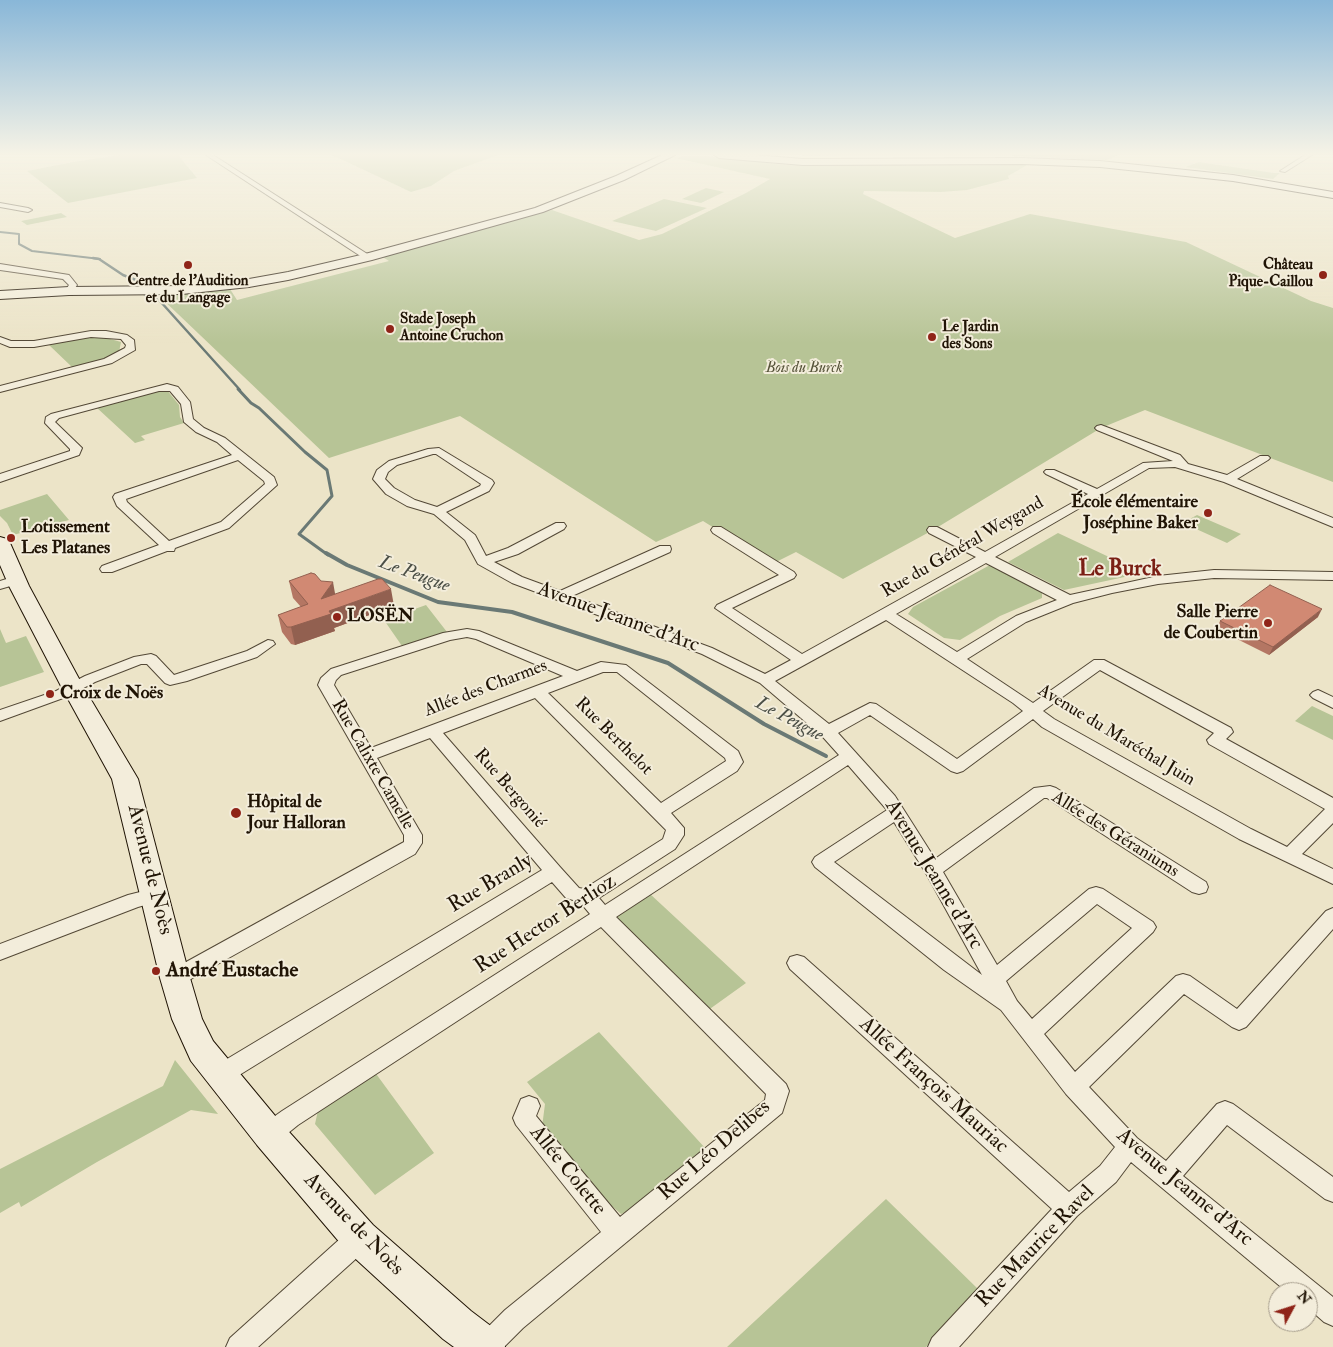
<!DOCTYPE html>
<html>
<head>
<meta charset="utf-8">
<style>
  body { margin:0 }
  #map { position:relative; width:1333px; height:1347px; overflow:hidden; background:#ece4c8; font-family:"IM FELL Double Pica",serif }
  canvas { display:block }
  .north { position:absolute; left:1268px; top:1282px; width:50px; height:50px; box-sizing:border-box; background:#f3eddb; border:1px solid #9f9685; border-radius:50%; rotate:50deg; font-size:14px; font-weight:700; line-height:20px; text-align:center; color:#201405 }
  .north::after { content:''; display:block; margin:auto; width:18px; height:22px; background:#8f2418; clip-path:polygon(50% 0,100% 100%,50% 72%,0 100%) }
</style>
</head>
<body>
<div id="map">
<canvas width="1333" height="1347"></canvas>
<div class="north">N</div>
</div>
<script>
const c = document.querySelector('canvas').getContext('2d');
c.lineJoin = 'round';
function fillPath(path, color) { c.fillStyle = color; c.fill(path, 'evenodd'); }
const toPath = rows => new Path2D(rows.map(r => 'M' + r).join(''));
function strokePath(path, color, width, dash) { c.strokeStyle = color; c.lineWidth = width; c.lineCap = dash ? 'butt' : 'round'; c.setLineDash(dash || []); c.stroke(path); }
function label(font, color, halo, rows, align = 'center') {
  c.font = font + ' "IM FELL Double Pica",serif'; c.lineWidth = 4; c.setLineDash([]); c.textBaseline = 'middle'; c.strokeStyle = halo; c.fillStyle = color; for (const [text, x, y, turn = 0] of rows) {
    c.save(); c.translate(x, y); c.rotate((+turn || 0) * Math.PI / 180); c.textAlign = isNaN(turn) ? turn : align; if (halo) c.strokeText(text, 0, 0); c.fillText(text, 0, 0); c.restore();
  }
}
const green = toPath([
  [121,155,178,155,197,178,68,203,27,171,73,162],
  [332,155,498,155,454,171,431,186,411,192],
  [761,155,791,156,1118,155,1107,160,1011,156,791,156],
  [683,156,705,156,787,165,1029,164,1008,176,1009,179,967,190,941,192,864,191,863,194,955,238,1030,214,1186,242,1311,301,1333,308,1333,482,1145,410,1101,428,933,530,843,579,796,552,772,564,703,521,656,542,460,416,329,458,157,294,230,289,237,300,389,261,381,256,552,210,639,240,662,234,746,193,770,179,675,158],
  [1199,162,1274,173,1280,173,1273,179,1185,167],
  [706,188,724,192,701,203,682,199],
  [664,199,707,208,656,231,612,221],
  [61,213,67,217,27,225,21,221],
  [103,337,121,342,119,352,105,359,72,367,49,345,80,338],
  [159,390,167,390,179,405,180,417,184,423,141,436,145,440,135,443,96,407],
  [47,494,69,520,13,535,7,523,0,516,0,510],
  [1197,515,1241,534,1227,543,1183,523],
  [1058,533,1143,573,1064,590,1008,562],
  [990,565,1042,592,1042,598,1000,616,960,640,944,638,908,614,913,607],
  [426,605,447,632,402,646,384,620],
  [0,629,6,643,26,636,44,672,0,687],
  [1312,706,1333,716,1333,740,1295,721],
  [649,893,746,983,707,1011,615,916],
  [599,1032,706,1149,626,1212,621,1214,612,1206,608,1207,542,1127,545,1104,527,1082],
  [175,1060,218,1114,191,1110,97,1162,21,1207,19,1202,0,1213,0,1169,163,1086],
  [374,1071,434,1153,375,1195,315,1124,319,1106],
  [886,1199,979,1290,926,1347,727,1347]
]);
const streamFar3 = toPath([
  [0,232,19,234,19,244,32,251,100,259]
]);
const streamFar2 = toPath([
  [93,258,99,259,123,275,136,280,144,288],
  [145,295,160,301,240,390]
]);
const streamFar1 = toPath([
  [238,389,251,403,259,408,305,452,327,470,332,496,299,534,328,555]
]);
const stream = toPath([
  [326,553,347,565,438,602,512,612,668,663,764,724,826,756]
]);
const street = toPath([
  [206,155,213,155,372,257,365,259,206,155],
  [1305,155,1312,155,1285,172,1280,171,1305,155],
  [0,203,28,208,32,210,28,212,0,207,0,203],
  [0,264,69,275,77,285,72,293,66,293,65,291,69,285,63,279,0,270,0,264],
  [91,331,106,331,127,335,134,340,135,350,112,363,0,392,0,386,104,359,125,348,126,345,121,339,91,337,34,347,10,347,0,343,0,337,11,341,34,341,91,331],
  [167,384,178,387,190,402,193,419,204,428,225,438,274,477,277,485,229,528,175,548,174,551,167,551,112,572,102,572,100,569,102,566,159,545,117,506,113,497,115,494,232,455,217,442,196,432,184,422,181,404,170,391,159,391,59,418,55,422,82,448,79,455,0,482,0,474,70,451,70,449,45,423,46,417,51,414,167,384],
  [238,460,264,481,265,484,221,522,169,541,127,502,126,499,238,460],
  [1101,425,1180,455,1188,464,1227,475,1260,456,1268,456,1270,458,1268,460,1237,479,1333,518,1333,527,1224,482,1175,467,1149,468,995,557,1070,595,1158,576,1214,570,1333,572,1333,580,1214,578,1158,584,1112,593,1073,603,1026,622,967,659,1033,703,1094,660,1104,660,1231,728,1233,732,1226,739,1333,798,1333,823,1302,854,1333,869,1333,884,1239,839,1042,727,1033,719,963,771,957,773,951,771,870,715,838,733,895,796,935,859,1034,788,1050,786,1056,788,1206,882,1208,887,1206,892,1199,894,1192,892,1047,798,1044,798,943,872,997,965,1089,889,1096,887,1103,889,1153,922,1156,927,1153,932,1044,1034,1075,1072,1176,976,1183,974,1190,976,1237,1009,1326,911,1333,908,1333,929,1246,1027,1239,1030,1232,1027,1184,994,1089,1087,1137,1138,1166,1161,1217,1104,1225,1101,1233,1104,1333,1177,1333,1202,1325,1199,1227,1125,1183,1176,1333,1297,1333,1326,1324,1322,1308,1308,1308,1292,1287,1292,1131,1162,1116,1182,1077,1216,959,1347,928,1347,932,1338,1052,1209,790,969,787,963,790,957,797,955,804,957,1069,1192,1100,1166,1115,1147,1066,1094,1001,1010,944,970,815,867,812,862,815,857,887,810,848,765,616,917,786,1084,789,1091,782,1113,523,1328,504,1347,473,1347,477,1338,505,1310,601,1232,516,1125,513,1118,521,1099,529,1096,537,1099,540,1106,536,1116,620,1217,765,1100,766,1094,601,927,298,1125,277,1142,269,1145,261,1142,258,1134,261,1126,282,1111,590,914,580,902,566,898,552,882,228,1082,220,1085,212,1082,209,1075,212,1068,542,870,430,738,377,758,422,835,422,843,415,854,182,984,175,986,168,984,165,978,168,972,404,842,404,835,318,685,321,678,331,669,443,633,467,629,479,631,577,671,601,662,626,665,738,751,743,762,737,771,671,813,684,828,684,835,675,849,599,898,605,905,839,755,822,736,760,683,702,654,512,583,478,564,465,540,434,514,407,506,386,494,373,479,377,470,389,461,428,449,439,448,492,480,494,483,489,491,446,512,475,535,486,556,508,548,556,523,564,523,566,526,564,529,518,554,494,562,522,577,560,591,660,546,670,546,671,549,670,552,572,596,712,648,765,674,791,660,715,608,717,605,779,575,713,533,711,530,713,527,721,527,794,572,796,575,794,578,732,608,802,654,976,557,929,533,927,530,929,527,937,527,985,552,1088,494,1046,474,1044,472,1046,470,1054,470,1097,489,1143,463,1173,461,1097,430,1095,428,1097,426,1101,425],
  [433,454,436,454,481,484,480,486,437,507,415,500,394,488,385,479,388,472,397,465,433,454],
  [986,563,1057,600,1016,616,957,652,896,614,986,563],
  [886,620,1013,703,1023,711,957,759,876,704,870,703,829,724,775,681,886,620],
  [467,637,476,639,563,676,371,748,334,685,336,680,341,675,450,640,467,637],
  [1100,670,1214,733,1207,740,1209,744,1325,809,1287,847,1251,829,1054,719,1043,711,1100,670],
  [603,672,617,672,725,758,726,761,661,803,548,693,603,672],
  [535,698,666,830,663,839,584,889,579,888,560,867,443,733,535,698],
  [894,822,927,875,982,975,834,862,894,822],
  [1097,904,1132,928,1032,1019,1017,1001,1006,981,1097,904],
  [16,576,23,580,21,583,0,589,0,581,16,576],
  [268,640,273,641,275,644,257,657,187,681,170,685,165,683,147,664,141,664,95,682,66,697,0,721,0,710,56,691,85,676,134,657,151,654,156,656,174,675,247,651,268,640],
  [1318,690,1333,697,1333,708,1313,698,1310,695,1313,692,1318,690],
  [156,888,163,890,165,895,163,900,138,907,0,960,0,944,128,895,156,888],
  [360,1226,369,1229,372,1238,369,1247,258,1347,226,1347,230,1338,351,1229,360,1226]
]);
const secondary = toPath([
  [662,155,675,155,624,180,543,212,372,260,288,280,249,287,182,294,69,295,0,299,0,291,69,287,182,286,249,279,288,272,365,254,535,208,616,176,662,155],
  [714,155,754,155,803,159,1022,158,1100,161,1233,175,1333,192,1333,198,1233,181,1100,167,1022,164,803,165,719,158,714,155],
  [0,537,7,539,10,543,29,586,84,688,138,779,190,978,202,1019,213,1041,281,1123,373,1225,471,1311,500,1333,505,1347,454,1347,443,1339,347,1251,257,1145,191,1061,172,1019,160,978,112,779,62,688,9,586,0,565,0,537]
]);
const wall = toPath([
  [289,581,321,581,335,594,394,606,334,628,335,631,295,645,291,644,282,632,278,615,301,607,293,598],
  [1318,617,1269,655,1217,629,1220,621]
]);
const shadedWall = toPath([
  [333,582,336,599,321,599],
  [391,589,394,606,334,628,335,631,295,645,291,627,329,611],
  [1322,609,1318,617,1269,655,1273,647]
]);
const building = toPath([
  [311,573,315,574,321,581,333,582,321,599,378,579,382,579,391,589,329,611,331,614,291,627,287,627,278,615,308,604,289,581,311,573],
  [1270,585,1322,609,1273,647,1220,621,1270,585]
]);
const markers = [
  [188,265,5,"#8f2418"],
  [1323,275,5,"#8f2418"],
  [390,329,5,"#8f2418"],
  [932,337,5,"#8f2418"],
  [1208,513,5,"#8f2418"],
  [11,538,5,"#8f2418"],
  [337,617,5,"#8f2418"],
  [1268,623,5,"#8f2418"],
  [50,694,5,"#8f2418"],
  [236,813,6,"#8f2418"],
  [156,971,5,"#8f2418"]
];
const farPoinames = [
  ["Château",1313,266,"right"],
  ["Pique-Caillou",1313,283,"right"],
  ["Centre de l'Audition",188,282,"center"],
  ["et du Langage",188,299,"center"],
  ["Stade Joseph",400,320],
  ["Antoine Cruchon",400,337],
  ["Le Jardin",942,328],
  ["des Sons",942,345]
];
const farParknames = [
  ["Bois du Burck",804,369]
];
const poiNames = [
  ["École élémentaire",1198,503,"right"],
  ["Joséphine Baker",1198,524,"right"],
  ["Lotissement",21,528],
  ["Les Platanes",21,549],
  ["Salle Pierre",1258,613,"right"],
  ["de Coubertin",1258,634,"right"],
  ["LOSËN",347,617],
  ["Croix de Noës",60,694],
  ["Hôpital de",247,803],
  ["Jour Halloran",247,824]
];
const streetNames = [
  ["Rue du Général Weygand",963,548,-30],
  ["Allée des Charmes",486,689,-21],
  ["Avenue du Maréchal Juin",1116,736,31],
  ["Rue Berthelot",613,737,45],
  ["Rue Calixte Camelle",372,765,60],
  ["Rue Bergonié",509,789,49],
  ["Allée des Géraniums",1115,835,32]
];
const waterNames = [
  ["Le Peugue",414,575,20],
  ["Le Peugue",789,720,28]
];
const nearStreetnames = [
  ["Avenue Jeanne d'Arc",618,618,20],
  ["Avenue de Noès",149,870,76],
  ["Avenue Jeanne d'Arc",933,875,59],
  ["Rue Branly",491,884,-31],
  ["Rue Hector Berlioz",546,925,-33],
  ["Allée François Mauriac",933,1086,42],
  ["Rue Léo Delibes",715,1151,-41],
  ["Allée Colette",567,1171,51],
  ["Avenue Jeanne d'Arc",1184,1188,40],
  ["Avenue de Noès",353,1225,46],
  ["Rue Maurice Ravel",1036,1247,-46]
];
const nearPoinames = [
  ["André Eustache",166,971]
];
const districtNames = [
  ["Le Burck",1120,570]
];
fillPath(green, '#b7c496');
strokePath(streamFar3, '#6a7975', 2);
strokePath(streamFar2, '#6a7975', 2.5);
strokePath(streamFar1, '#6a7975', 3);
strokePath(stream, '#6a7975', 4);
strokePath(street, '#534836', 2);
strokePath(secondary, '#201405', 2);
fillPath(street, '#f3eddb');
fillPath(secondary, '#f3eddb');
fillPath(wall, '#b47663');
fillPath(shadedWall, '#926050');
fillPath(building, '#d18973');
strokePath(building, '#926050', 1);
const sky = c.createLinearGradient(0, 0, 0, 343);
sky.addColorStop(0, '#89b7d8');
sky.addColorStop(0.45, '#f6f3e6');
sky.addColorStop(1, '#f6f3e600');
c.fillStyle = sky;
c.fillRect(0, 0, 1333, 343);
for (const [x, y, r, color] of markers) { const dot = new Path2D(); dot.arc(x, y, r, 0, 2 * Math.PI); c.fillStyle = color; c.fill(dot); strokePath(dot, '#f3eddb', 2); }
label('bold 15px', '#201405', '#f3eddb', farPoinames, 'left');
label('italic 15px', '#555238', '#f3eddb', farParknames);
label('bold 18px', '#201405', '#f3eddb', poiNames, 'left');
label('18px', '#201405', '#f3eddb', streetNames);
label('italic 19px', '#4b4f46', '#f3eddb', waterNames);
label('21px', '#201405', '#f3eddb', nearStreetnames);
label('bold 21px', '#201405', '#f3eddb', nearPoinames, 'left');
label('bold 22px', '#7a1f14', '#f3eddb', districtNames);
</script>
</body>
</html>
